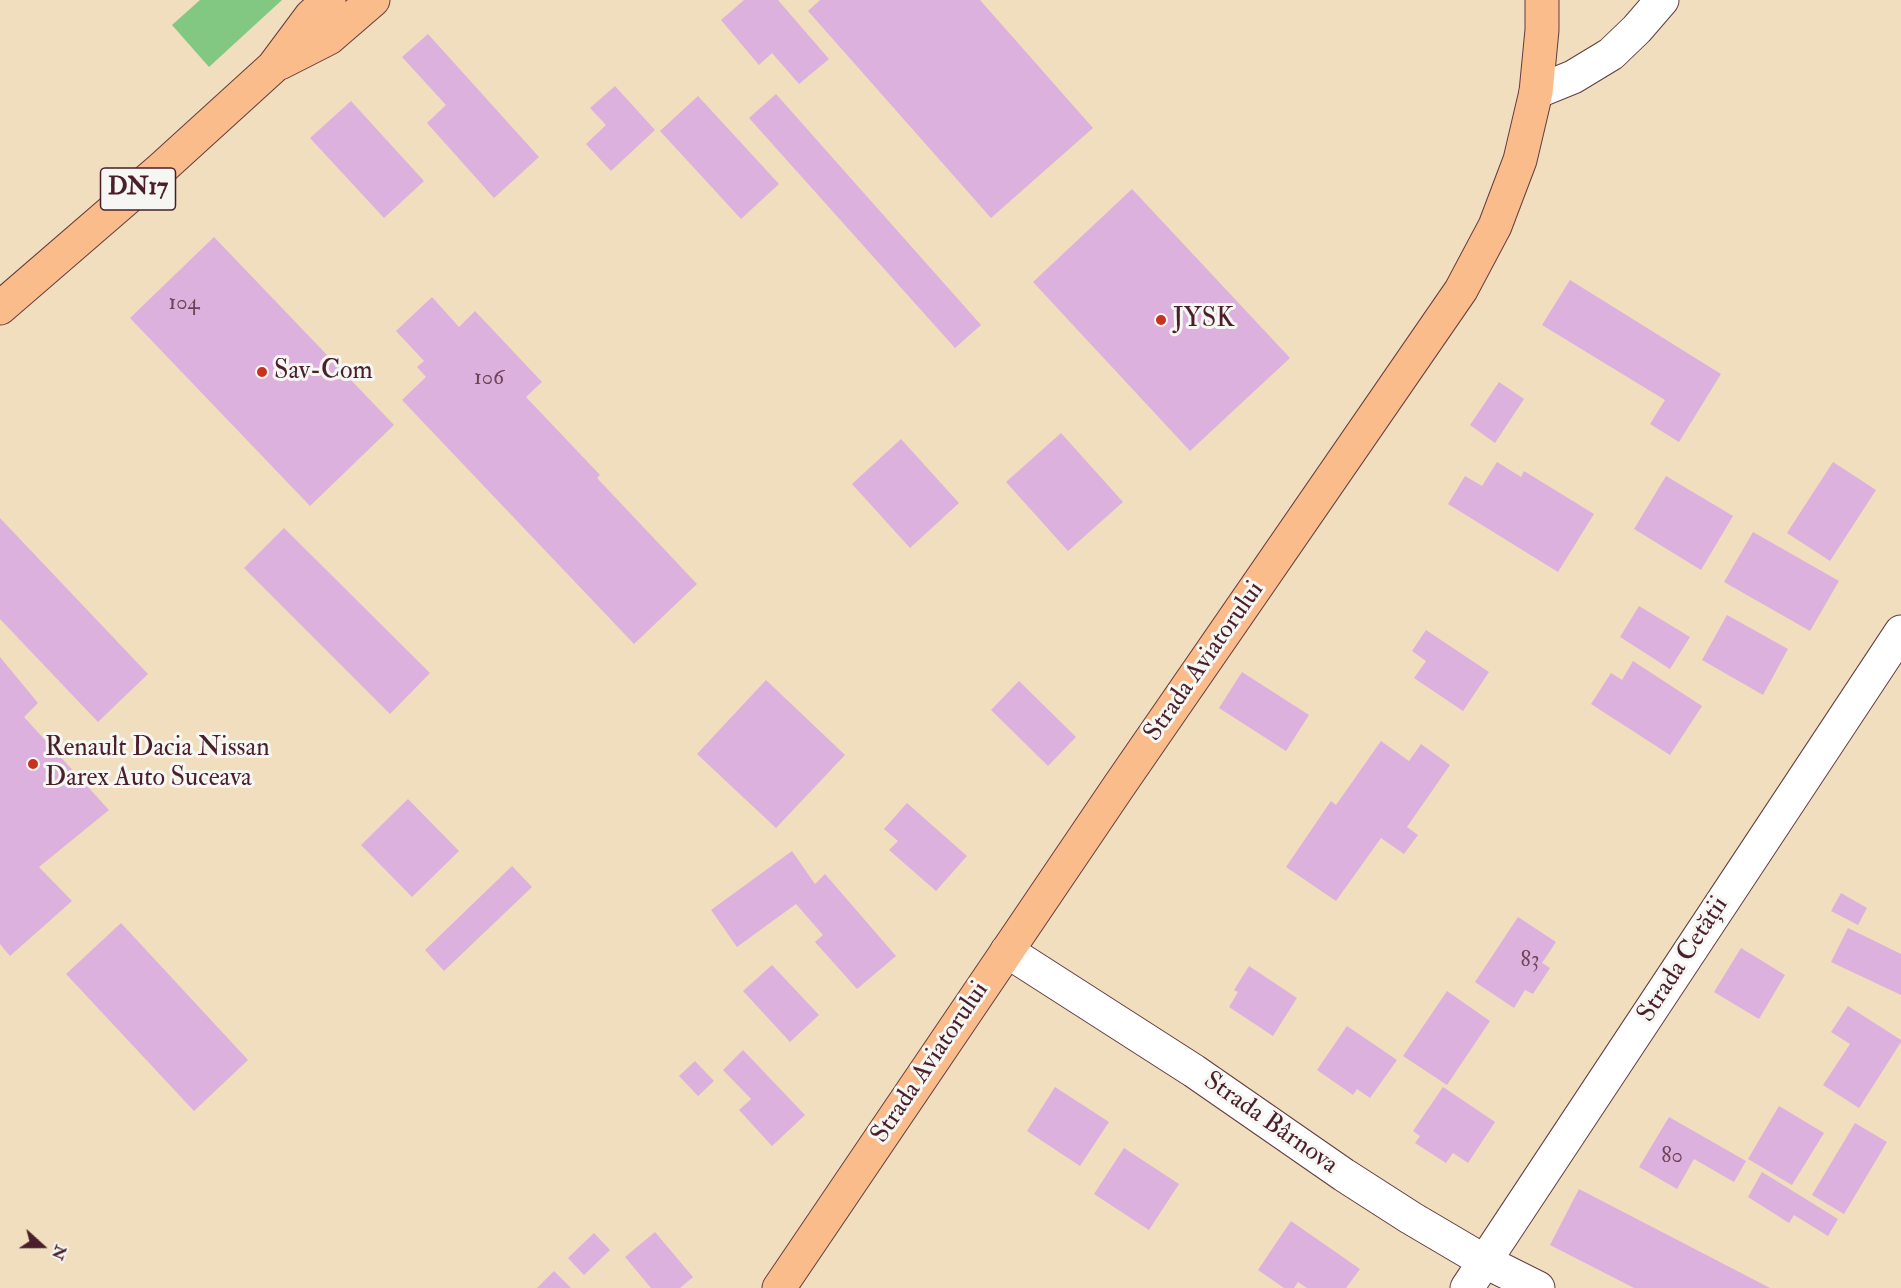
<!DOCTYPE html>
<html>
<head>
<meta charset="utf-8">
<style>
  body { margin:0 }
  #map { position:relative; width:1901px; height:1288px; overflow:hidden; background:#f0debe; font-family:"IM FELL Double Pica",serif }
  canvas { display:block }
  .north { position:absolute; left:12px; top:1216px; width:60px; height:60px; -webkit-text-stroke:4px #f6f6f2; paint-order:stroke; rotate:111deg; font-size:16px; font-weight:700; line-height:24px; text-align:center; color:#4a1f2b }
  .north::after { content:''; display:block; margin:auto; width:21px; height:27px; background:#4a1f2b; clip-path:polygon(50% 0,100% 100%,50% 72%,0 100%) }
</style>
</head>
<body>
<div id="map">
<canvas width="1901" height="1288"></canvas>
<div class="north">N</div>
</div>
<script>
const c = document.querySelector('canvas').getContext('2d');
c.lineJoin = 'round';
function fillPath(path, color) { c.fillStyle = color; c.fill(path, 'evenodd'); }
const toPath = rows => new Path2D(rows.map(r => 'M' + r).join(''));
function strokePath(path, color, width, dash) { c.strokeStyle = color; c.lineWidth = width; c.lineCap = dash ? 'butt' : 'round'; c.setLineDash(dash || []); c.stroke(path); }
function label(font, color, halo, rows, align = 'center') {
  c.font = font + ' "IM FELL Double Pica",serif'; c.lineWidth = 6; c.setLineDash([]); c.textBaseline = 'middle'; c.strokeStyle = halo; c.fillStyle = color; for (const [text, x, y, turn = 0] of rows) {
    c.save(); c.translate(x, y); c.rotate((+turn || 0) * Math.PI / 180); c.textAlign = isNaN(turn) ? turn : align; if (halo) c.strokeText(text, 0, 0); c.fillText(text, 0, 0); c.restore();
  }
}
const green = toPath([
  [200,0,282,0,209,67,172,25]
]);
const building = toPath([
  [744,0,778,0,829,59,799,84,772,53,759,65,721,20],
  [820,0,980,0,1093,128,991,218,808,11],
  [428,34,539,157,494,198,427,123,446,105,402,57],
  [615,86,655,130,611,171,586,144,606,125,590,108],
  [776,94,981,325,955,348,749,118],
  [698,96,779,184,741,219,660,131],
  [351,101,424,181,384,218,310,138],
  [1132,189,1290,358,1190,451,1033,282],
  [214,237,394,425,310,506,130,318],
  [1570,280,1721,374,1679,442,1650,424,1665,400,1542,325],
  [432,297,459,327,475,311,542,382,526,397,600,475,597,478,697,584,634,644,402,400,426,377,417,367,424,361,396,331],
  [1499,382,1524,399,1495,443,1470,425],
  [1061,433,1123,502,1068,551,1006,482],
  [901,439,959,503,910,548,852,484],
  [1497,462,1521,477,1524,471,1594,514,1558,572,1448,504,1465,476,1482,486],
  [1833,462,1876,490,1830,561,1787,533],
  [1666,476,1733,516,1701,570,1634,529],
  [0,518,148,674,98,722,0,619],
  [284,528,430,673,390,714,244,568],
  [1753,532,1839,581,1810,631,1724,582],
  [1639,606,1690,637,1670,669,1620,637],
  [1727,615,1788,649,1763,695,1702,660],
  [1426,630,1489,672,1463,711,1414,678,1426,661,1412,651],
  [0,657,38,703,24,717,109,810,39,867,72,901,10,956,0,944],
  [1633,661,1702,706,1670,755,1591,704,1611,673,1622,680],
  [1242,672,1309,715,1286,751,1219,708],
  [766,680,845,755,776,828,697,754],
  [1019,681,1076,737,1048,766,991,710],
  [1381,741,1409,761,1421,744,1450,765,1407,827,1418,835,1404,854,1381,838,1336,901,1286,867,1331,801,1336,805],
  [408,799,459,851,412,897,361,845],
  [907,803,967,856,936,891,889,850,898,841,884,829],
  [792,851,815,884,825,874,896,956,857,989,815,942,823,935,796,904,737,947,711,910],
  [512,866,532,887,444,971,425,950],
  [1841,893,1867,908,1858,925,1831,911],
  [1518,917,1556,942,1542,963,1550,968,1533,994,1525,990,1514,1008,1475,982],
  [121,923,248,1060,194,1111,66,974],
  [1848,928,1901,954,1901,995,1831,962],
  [1741,948,1785,975,1759,1019,1714,992],
  [772,965,819,1015,790,1042,743,991],
  [1249,966,1297,998,1273,1036,1229,1007,1238,992,1234,990],
  [1447,991,1490,1021,1447,1085,1403,1056],
  [1848,1006,1901,1040,1901,1042,1859,1108,1823,1085,1850,1044,1831,1032],
  [1347,1026,1397,1060,1370,1098,1357,1089,1353,1095,1317,1070],
  [743,1050,805,1115,772,1146,739,1110,751,1099,723,1070],
  [695,1061,714,1081,698,1096,679,1076],
  [1055,1087,1109,1122,1080,1166,1027,1131],
  [1443,1087,1495,1122,1468,1163,1453,1153,1446,1163,1415,1143,1420,1136,1413,1131],
  [1779,1106,1824,1133,1792,1185,1748,1159],
  [1669,1117,1746,1161,1734,1182,1694,1159,1677,1189,1639,1167],
  [1855,1123,1887,1142,1844,1214,1812,1195],
  [1124,1148,1179,1184,1149,1230,1094,1194],
  [1762,1172,1838,1219,1828,1236,1794,1215,1789,1223,1748,1197],
  [1579,1189,1770,1288,1634,1288,1550,1245],
  [1291,1221,1360,1269,1346,1288,1307,1288,1298,1282,1294,1288,1284,1288,1258,1270],
  [655,1232,693,1277,680,1288,651,1288,625,1257],
  [594,1233,610,1250,584,1275,568,1258],
  [554,1271,571,1288,537,1288]
]);
const minor = toPath([
  [1536,92,1573,77,1611,54,1637,29,1662,0],
  [1007,951,1194,1071,1344,1175,1411,1218,1484,1261,1538,1288],
  [1467,1288,1901,632]
]);
const major = toPath([
  [280,63,329,38,373,0],
  [0,308,162,168,273,67,311,16,329,0],
  [779,1288,1119,786,1461,290,1495,226,1520,160,1536,92,1542,30,1542,0]
]);
const markers = [
  [1161,320,6,"#c8321e"],
  [262,372,6,"#c8321e"],
  [33,764,6,"#c8321e"]
];
const numberNames = [
  ["104",184,304],
  ["106",489,379],
  ["83",1530,961],
  ["80",1672,1157]
];
const shields = [
  [138,189,75]
];
const shieldNames = [
  ["DN17",138,189]
];
const poiNames = [
  ["JYSK",1173,320],
  ["Sav-Com",274,372],
  ["Renault Dacia Nissan",45,749],
  ["Darex Auto Suceava",45,779]
];
const streetNames = [
  ["Strada Aviatorului",1205,662,-55],
  ["Strada Cetății",1684,960,-57],
  ["Strada Aviatorului",931,1063,-56],
  ["Strada Bârnova",1270,1124,35]
];
fillPath(green, '#82c883');
fillPath(building, '#ddb1de');
strokePath(minor, '#633c41', 35);
strokePath(major, '#633c41', 35);
strokePath(minor, '#fff', 33);
strokePath(major, '#fabc8b', 33);
for (const [x, y, r, color] of markers) { const dot = new Path2D(); dot.arc(x, y, r, 0, 2 * Math.PI); c.fillStyle = color; c.fill(dot); strokePath(dot, '#f6f6f2', 2); }
label('22px', '#6f4458', null, numberNames);
for (const [x, y, w] of shields) { const box = new Path2D(); box.roundRect(x - w / 2, y - 21, w, 42, 4.5); c.fillStyle = '#f6f6f2'; c.fill(box); strokePath(box, '#4a1f2b', 1.5); }
label('bold 24px', '#4a1f2b', null, shieldNames);
label('26px', '#4a1f2b', '#f6f6f2', poiNames, 'left');
label('26px', '#4a1f2b', '#f6f6f2', streetNames);
</script>
</body>
</html>
